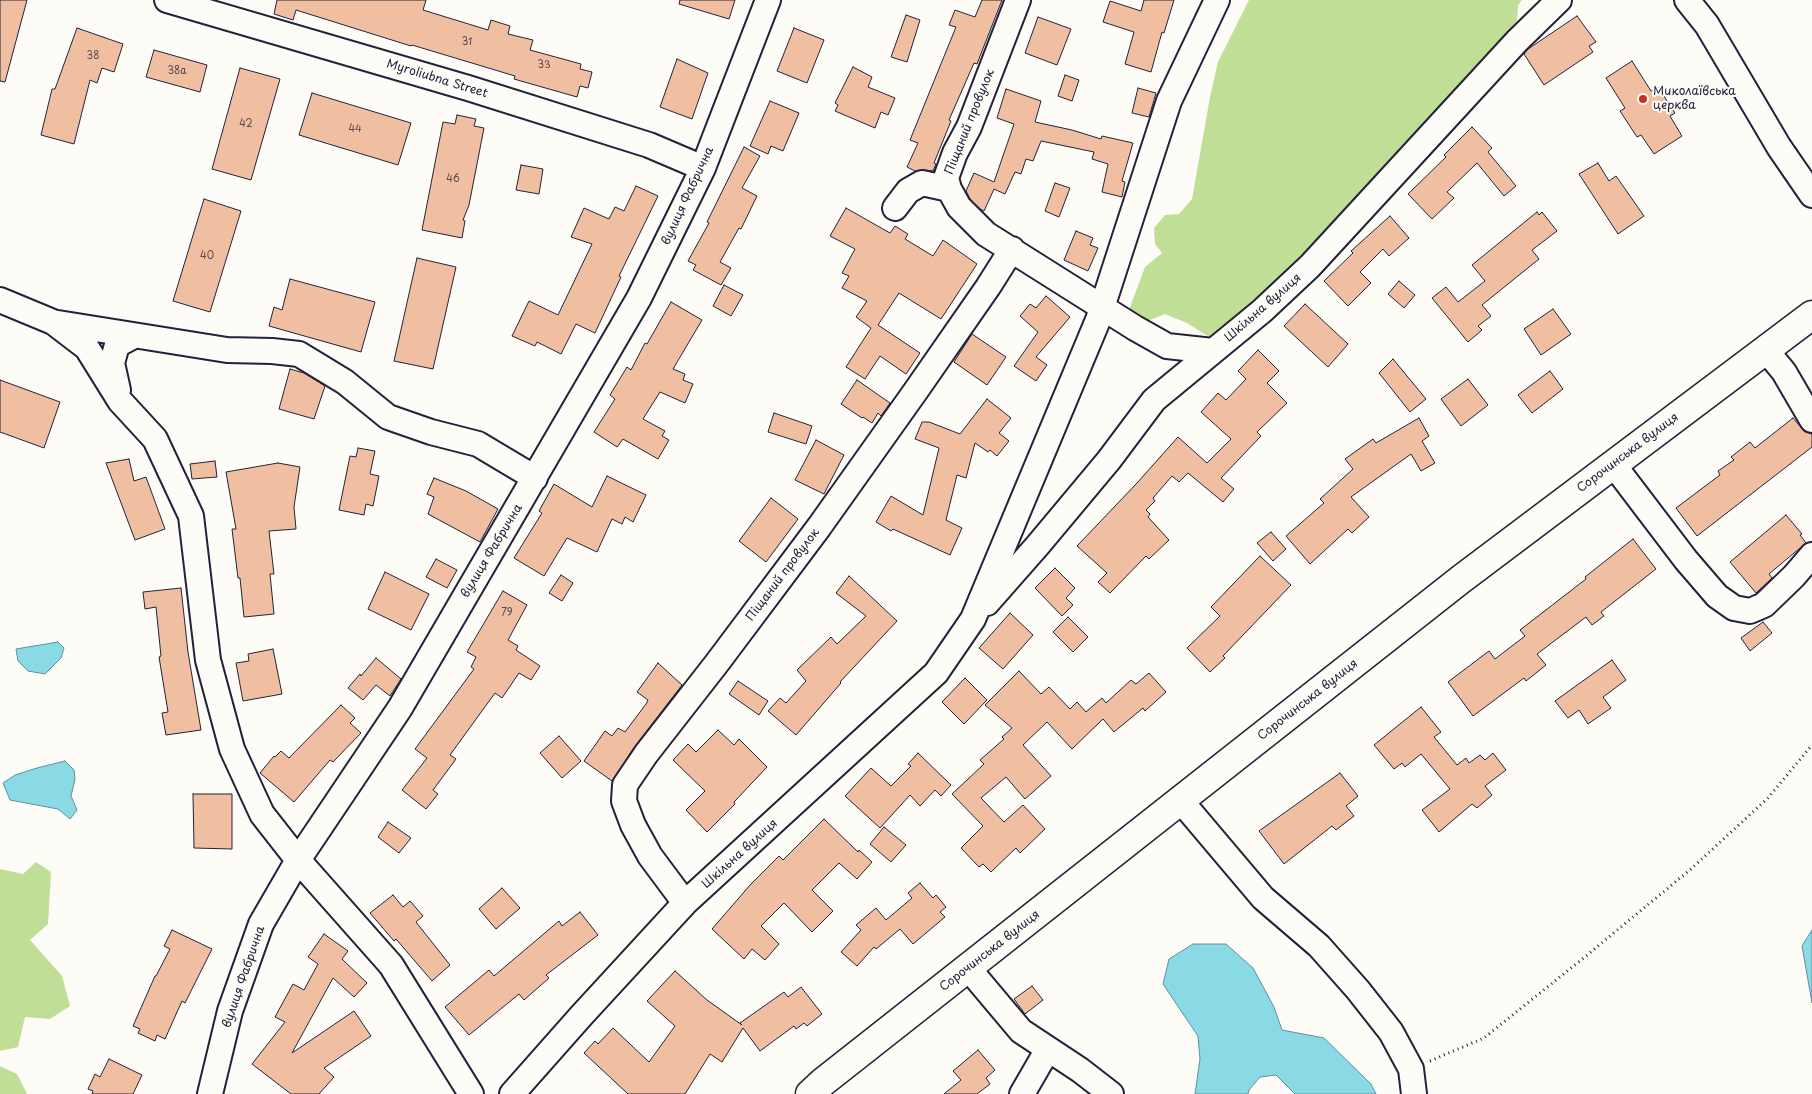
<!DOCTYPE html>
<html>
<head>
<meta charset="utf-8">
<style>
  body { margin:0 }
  canvas { display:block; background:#fdfcf7 }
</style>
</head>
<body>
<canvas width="1812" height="1094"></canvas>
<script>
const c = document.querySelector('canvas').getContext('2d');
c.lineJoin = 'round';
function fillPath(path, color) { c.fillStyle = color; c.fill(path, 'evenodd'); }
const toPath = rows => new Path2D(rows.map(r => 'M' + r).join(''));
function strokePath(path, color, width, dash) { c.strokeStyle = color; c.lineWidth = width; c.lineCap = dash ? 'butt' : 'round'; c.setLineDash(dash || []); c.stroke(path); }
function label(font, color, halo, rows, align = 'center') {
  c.font = font + ' "Playpen Sans",sans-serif'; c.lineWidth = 4; c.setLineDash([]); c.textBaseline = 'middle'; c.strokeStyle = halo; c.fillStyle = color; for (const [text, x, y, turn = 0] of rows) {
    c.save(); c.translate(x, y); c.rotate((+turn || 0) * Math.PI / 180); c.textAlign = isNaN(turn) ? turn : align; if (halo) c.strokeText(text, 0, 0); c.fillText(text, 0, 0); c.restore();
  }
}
const green = toPath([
  [1249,0,1522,0,1518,5,1517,21,1500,45,1424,132,1222,341,1206,335,1187,323,1165,314,1145,322,1129,310,1145,267,1162,253,1155,244,1154,228,1165,215,1179,214,1192,199,1210,97,1218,62],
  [36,862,51,872,48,924,30,940,62,976,70,1006,50,1019,25,1017,18,1047,0,1051,0,869,23,874],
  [0,1066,17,1074,27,1094,0,1094]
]);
const water = toPath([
  [58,642,64,648,61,658,45,674,28,671,18,661,16,649,58,642],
  [65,761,74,770,75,779,71,796,77,810,70,819,58,809,10,800,3,783,15,775,37,768,65,761],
  [1812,930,1812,1003,1802,946,1812,930],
  [1193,944,1226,944,1253,968,1274,1007,1282,1030,1324,1038,1371,1084,1376,1094,1295,1094,1276,1075,1260,1077,1249,1090,1248,1094,1195,1094,1200,1059,1198,1036,1163,984,1169,959,1193,944]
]);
const building = toPath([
  [0,0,27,0,5,82,0,81,0,0],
  [277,0,426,0,423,10,488,30,491,20,510,26,508,34,533,40,530,50,581,64,580,69,592,72,588,88,580,86,577,97,514,79,515,76,412,45,411,46,296,10,293,20,274,14,277,0],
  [680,0,735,0,729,19,679,4,680,0],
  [982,0,1002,0,977,64,974,63,949,120,951,121,934,163,936,164,933,171,924,170,915,171,907,167,918,143,910,140,956,27,949,25,955,10,975,17,982,0],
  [1144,0,1174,0,1164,33,1162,32,1151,72,1125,64,1134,32,1103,22,1110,1,1141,11,1144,0],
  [906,15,920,20,907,62,891,57,906,15],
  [1577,16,1596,42,1589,46,1593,52,1544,85,1524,54,1528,49,1577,16],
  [1038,17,1071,29,1057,65,1025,53,1038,17],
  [77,28,123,44,114,72,102,68,97,83,90,80,74,144,41,135,52,89,55,89,77,28],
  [794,28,824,40,807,83,777,71,794,28],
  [154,50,207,65,200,92,146,77,154,50],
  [677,59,708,73,692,119,660,107,677,59],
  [1632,61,1651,91,1658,87,1675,113,1670,116,1682,136,1654,154,1641,135,1637,137,1620,111,1625,108,1606,78,1632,61],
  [853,67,872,77,868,87,895,98,888,115,881,112,875,128,835,111,838,105,835,103,853,67],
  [240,68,280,79,251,180,212,169,240,68],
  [1065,75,1079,80,1072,101,1058,96,1065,75],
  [1138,88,1156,93,1149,117,1132,113,1138,88],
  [1006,89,1041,101,1035,122,1072,130,1101,139,1102,136,1133,143,1122,181,1125,182,1122,197,1102,192,1108,164,1092,159,1094,152,1041,141,1033,161,1026,159,1021,174,1015,172,1005,194,994,189,984,211,980,209,970,199,966,191,974,173,994,182,1014,124,997,118,1006,89],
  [312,93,411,123,398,165,299,135,312,93],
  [770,101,799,113,783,151,771,146,768,154,750,146,770,101],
  [457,115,476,119,474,126,484,128,469,205,463,220,465,221,462,238,422,230,443,122,455,124,457,115],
  [1472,127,1492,148,1488,152,1516,186,1504,196,1477,163,1447,192,1454,198,1432,219,1408,194,1446,157,1444,155,1472,127],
  [744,147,760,156,742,188,757,196,741,229,739,228,720,262,731,268,721,285,693,270,696,265,688,261,709,223,707,222,744,147],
  [1598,163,1609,181,1616,176,1644,216,1618,234,1579,174,1598,163],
  [521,165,543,169,539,194,516,190,521,165],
  [1055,183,1070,188,1059,217,1045,211,1055,183],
  [636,186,658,196,619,276,621,277,595,333,576,324,561,354,537,342,535,346,512,336,529,301,558,315,592,244,571,237,584,208,609,219,615,207,624,211,636,186],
  [204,199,241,211,210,312,173,301,204,199],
  [846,208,890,233,895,226,908,234,905,239,933,256,943,240,977,264,941,319,899,293,878,325,920,353,906,374,880,356,865,379,846,367,871,328,856,317,867,301,842,288,849,276,842,273,855,249,830,236,846,208],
  [1537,212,1539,215,1542,212,1557,231,1532,250,1539,259,1482,305,1491,316,1478,326,1482,330,1468,342,1432,298,1446,287,1458,302,1485,281,1472,265,1537,212],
  [1390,216,1409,238,1389,256,1383,249,1360,272,1371,283,1348,306,1324,281,1353,253,1351,251,1390,216],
  [1076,231,1093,238,1090,245,1098,248,1088,271,1064,260,1076,231],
  [417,258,456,267,433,369,394,361,417,258],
  [290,279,375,302,361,352,269,326,274,307,282,310,290,279],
  [1399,281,1415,295,1404,308,1388,294,1399,281],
  [724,285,743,295,731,316,713,306,724,285],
  [1046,296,1070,317,1036,357,1047,365,1036,381,1014,366,1038,332,1020,316,1030,304,1036,308,1046,296],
  [671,302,702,320,673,369,685,374,683,380,693,384,685,403,660,392,643,419,665,431,662,436,669,440,658,459,623,439,617,447,594,432,615,399,610,395,627,367,631,370,645,343,647,344,671,302],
  [1305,304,1348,344,1328,367,1284,326,1305,304],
  [1553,309,1571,334,1541,355,1524,329,1553,309],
  [972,334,1006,357,987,385,954,362,972,334],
  [1258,350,1279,371,1267,383,1287,403,1257,432,1261,436,1221,478,1234,489,1223,502,1188,473,1179,482,1172,476,1153,498,1155,501,1146,510,1150,514,1148,517,1169,540,1149,559,1146,556,1110,593,1098,582,1107,573,1077,546,1137,483,1178,437,1207,463,1231,439,1201,412,1218,393,1226,400,1246,379,1238,371,1258,350],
  [1393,359,1426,399,1410,412,1379,373,1393,359],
  [290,369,304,373,325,386,314,419,279,409,290,369],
  [1550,371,1563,389,1532,413,1518,395,1550,371],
  [1468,379,1488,405,1461,426,1441,399,1468,379],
  [0,380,60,402,44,448,0,432,0,380],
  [857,380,890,403,881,416,878,413,872,423,863,417,862,418,841,404,857,380],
  [987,399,1011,418,999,433,1009,441,997,456,990,450,988,452,975,443,966,478,957,475,946,520,962,528,950,555,893,529,891,531,876,522,891,496,923,515,939,448,915,439,922,422,929,422,960,434,987,399],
  [774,413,812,426,806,444,768,432,774,413],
  [1419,418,1429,436,1422,441,1435,463,1421,471,1411,454,1351,497,1369,517,1352,533,1348,529,1310,564,1286,536,1324,503,1320,499,1353,469,1345,459,1373,439,1376,443,1419,418],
  [1793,418,1805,432,1812,434,1812,447,1697,536,1676,508,1720,475,1718,471,1734,460,1731,457,1750,442,1755,448,1793,418],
  [816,440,844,455,824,494,795,480,816,440],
  [358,448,375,451,370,474,379,476,373,506,366,504,364,515,339,510,350,456,356,457,358,448],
  [129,459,134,481,146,477,165,529,135,540,106,463,129,459],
  [215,461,217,477,192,479,190,464,215,461],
  [278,463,300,467,294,507,296,529,269,531,274,574,270,574,274,614,244,617,240,578,238,578,232,529,236,529,226,472,278,463],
  [607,476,646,495,633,522,625,517,622,524,612,519,597,552,567,538,544,576,514,558,542,513,539,511,554,484,592,507,607,476],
  [434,478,466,491,498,509,480,542,428,514,434,497,427,494,434,478],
  [771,498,798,519,766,562,739,541,771,498],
  [1786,515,1802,534,1800,535,1806,543,1769,574,1772,578,1756,593,1730,562,1786,515],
  [1271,532,1286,549,1273,561,1257,543,1271,532],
  [1633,539,1656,569,1601,612,1604,616,1592,625,1586,617,1537,654,1546,665,1526,681,1524,678,1473,716,1448,682,1489,651,1495,659,1525,636,1520,630,1586,579,1585,577,1633,539],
  [1260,556,1291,585,1223,656,1225,658,1210,672,1187,648,1220,616,1211,607,1260,556],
  [436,559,457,570,447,588,426,577,436,559],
  [1055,568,1075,588,1066,598,1073,605,1062,616,1035,588,1055,568],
  [385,572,429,594,411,630,368,609,385,572],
  [561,575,573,583,562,601,549,593,561,575],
  [849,576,897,621,840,682,841,683,796,735,768,711,780,698,786,703,806,681,797,670,831,637,837,644,866,616,836,593,849,576],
  [181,588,188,652,201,730,166,735,162,713,168,712,159,657,161,656,156,607,145,609,143,592,181,588],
  [503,591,527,605,508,640,518,646,516,650,540,666,531,680,519,673,502,698,495,693,450,755,456,759,433,790,438,794,426,809,402,790,427,758,415,749,474,669,471,667,476,657,467,652,503,591],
  [1010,613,1033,635,1003,669,979,648,1010,613],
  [1068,617,1088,637,1073,652,1053,632,1068,617],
  [1763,622,1772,633,1750,651,1741,638,1763,622],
  [273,649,282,694,243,701,236,663,249,661,248,654,273,649],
  [376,658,401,679,390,696,376,685,363,700,348,688,360,674,361,676,376,658],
  [1612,660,1626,680,1603,697,1611,708,1588,724,1579,710,1568,718,1555,701,1612,660],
  [658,663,682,685,635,746,612,781,584,761,605,731,612,736,618,728,625,732,646,704,648,700,637,692,658,663],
  [1019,671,1041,694,1049,687,1070,709,1077,702,1086,712,1102,698,1106,703,1131,680,1136,684,1149,673,1166,692,1145,711,1143,708,1114,732,1103,719,1072,749,1047,722,1023,745,1051,776,1025,799,1006,777,981,798,1004,822,1023,805,1045,829,1020,853,1016,848,991,872,983,864,979,867,961,848,983,826,952,794,984,764,980,760,1004,739,1002,737,1012,728,985,705,1019,671],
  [965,678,987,700,964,724,942,702,965,678],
  [738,681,768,701,759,715,729,694,738,681],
  [341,705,355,718,350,723,361,733,333,762,330,760,294,802,260,773,274,756,275,757,281,751,289,758,341,705],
  [1421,707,1441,732,1434,737,1457,765,1466,758,1469,763,1480,755,1485,760,1493,753,1506,770,1485,786,1492,795,1477,808,1472,804,1439,832,1422,810,1450,789,1421,754,1405,767,1402,763,1394,769,1374,745,1421,707],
  [718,730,734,745,739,739,767,767,734,802,735,804,707,832,686,810,705,791,673,760,688,744,696,752,718,730],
  [559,736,581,761,562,778,540,753,559,736],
  [918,753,951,785,941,796,935,790,920,806,910,795,880,828,845,796,871,768,891,786,911,766,908,764,918,753],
  [1340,773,1358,796,1346,806,1354,816,1336,830,1332,826,1284,864,1259,831,1340,773],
  [193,794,232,794,232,849,194,848,193,794],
  [824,819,858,852,859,850,872,862,857,879,839,863,812,890,833,911,812,932,784,903,761,926,779,944,765,960,752,949,744,959,712,929,751,884,779,856,783,860,824,819],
  [388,822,411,838,399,853,378,837,388,822],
  [884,827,906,845,891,862,870,844,884,827],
  [920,883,933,898,936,895,946,907,940,912,945,917,913,944,900,929,876,949,874,947,857,966,841,952,861,930,856,925,876,908,886,920,912,898,908,893,920,883],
  [502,888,520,908,496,929,479,909,502,888],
  [393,895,403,907,410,901,423,916,416,922,450,965,432,981,396,939,394,941,370,913,393,895],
  [580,912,598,935,546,975,549,978,524,1000,519,994,469,1035,445,1007,489,970,494,976,559,921,562,926,580,912],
  [172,930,212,949,185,1003,182,1001,165,1039,157,1035,155,1041,138,1033,140,1029,133,1026,155,976,156,976,170,949,164,946,172,930],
  [324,934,348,951,342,959,367,983,354,997,333,978,292,1053,354,1011,371,1036,324,1068,334,1077,319,1094,291,1094,252,1064,285,1022,275,1017,293,984,304,990,318,964,308,957,324,934],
  [675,971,707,1000,742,1025,740,1023,784,992,788,997,801,987,822,1014,807,1026,804,1023,796,1029,794,1026,760,1051,743,1028,722,1062,710,1054,685,1094,628,1094,584,1053,595,1041,598,1044,613,1028,649,1062,675,1026,647,1001,675,971],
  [1032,986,1043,1000,1025,1014,1014,999,1032,986],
  [978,1050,995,1070,986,1078,990,1084,977,1094,944,1094,961,1080,953,1071,978,1050],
  [109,1059,142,1075,133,1094,92,1094,93,1091,88,1089,95,1074,100,1077,109,1059]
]);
const path = toPath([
  [1430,1061,1484,1038,1586,956,1691,869,1768,798,1812,745]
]);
const minor = toPath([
  [167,0,468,88,649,145,703,168],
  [1018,0,969,127,955,153,946,178,949,189,959,207,986,234,1135,328,1167,346,1213,351],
  [1687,0,1707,25,1779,147,1812,195],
  [895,208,908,191,922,183,949,189],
  [0,300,53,322,87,348,120,401,155,439,191,516,208,660,232,749,262,814,298,860,391,965,471,1094],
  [58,323,227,350,272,351,299,354,345,382,388,417,431,432,478,444,535,478],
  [1766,350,1784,372,1812,420],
  [118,390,112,363,117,345,134,336],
  [1613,464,1686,560,1717,596,1734,608,1750,611,1764,605,1794,576,1812,555],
  [987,603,1038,545,1109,460,1154,400,1262,311,1310,266,1517,41,1559,0],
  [1181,801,1263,898,1319,946,1358,990,1391,1032,1411,1069,1414,1094],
  [685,903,650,856,633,825,624,801,625,785,646,754,717,663,819,527,915,392,988,287,1012,249],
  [968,968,1021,1031,1080,1070,1111,1094],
  [210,1094,230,1011,261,924,298,860,400,708,639,298,703,168,768,0],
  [512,1094,581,1016,685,903,936,673,973,619,1098,320,1169,101,1217,0],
  [1022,1094,1048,1049]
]);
const secondary = toPath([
  [810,1094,823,1082,1460,580,1812,315]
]);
const markers = [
  [1643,99,5,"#c8321e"]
];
const numberNames = [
  ["31",467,42],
  ["38",93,56],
  ["33",544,65],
  ["38а",177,71],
  ["42",246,124],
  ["44",355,129],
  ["46",453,179],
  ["40",207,256],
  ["79",507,613]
];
const streetNames = [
  ["Myroliubna Street",437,79,17],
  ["Піщаний провулок",970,122,-68],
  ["вулиця Фабрична",688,196,-65],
  ["Шкільна вулиця",1263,308,-41],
  ["Сорочинська вулиця",1628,453,-37],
  ["вулиця Фабрична",492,551,-59],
  ["Піщаний провулок",783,575,-53],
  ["Сорочинська вулиця",1308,700,-38],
  ["Шкільна вулиця",740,854,-42],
  ["Сорочинська вулиця",990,951,-38],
  ["вулиця Фабрична",244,977,-71]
];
const poiNames = [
  ["Миколаївська",1653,92],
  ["церква",1653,106]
];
fillPath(green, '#c0de96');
fillPath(water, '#8adae5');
strokePath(water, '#6090a1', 1);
fillPath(building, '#f0bfa1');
strokePath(building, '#22223b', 1);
strokePath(minor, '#22223b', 28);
strokePath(secondary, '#22223b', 31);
strokePath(path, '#22223b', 3, [1, 4]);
strokePath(minor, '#fdfcf7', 24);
strokePath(secondary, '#fdfcf7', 28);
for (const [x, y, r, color] of markers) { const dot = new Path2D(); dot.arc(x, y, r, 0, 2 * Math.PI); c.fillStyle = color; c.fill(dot); strokePath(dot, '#fdfcf7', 2); }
label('10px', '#564954', null, numberNames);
label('12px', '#22223b', '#fdfcf7', streetNames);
label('12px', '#22223b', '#fdfcf7', poiNames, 'left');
</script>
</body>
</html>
